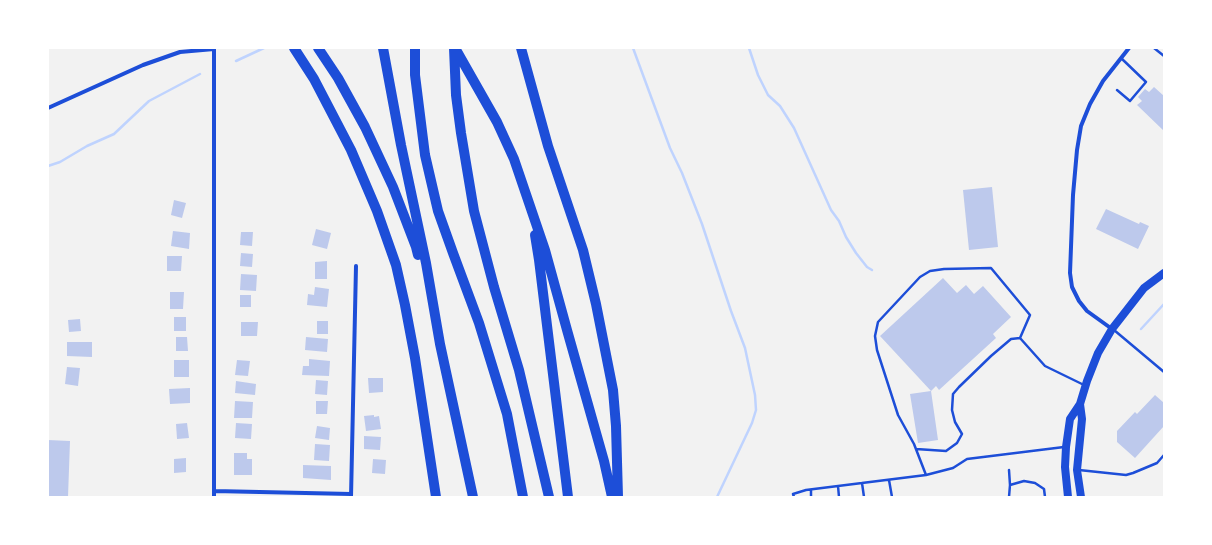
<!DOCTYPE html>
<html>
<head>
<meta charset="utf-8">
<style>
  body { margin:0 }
  #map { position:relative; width:1212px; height:545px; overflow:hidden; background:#f2f2f2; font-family:Manrope,sans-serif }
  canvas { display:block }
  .frame { position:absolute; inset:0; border:49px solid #fff; pointer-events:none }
</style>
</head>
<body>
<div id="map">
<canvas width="1212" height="545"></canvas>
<div class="frame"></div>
</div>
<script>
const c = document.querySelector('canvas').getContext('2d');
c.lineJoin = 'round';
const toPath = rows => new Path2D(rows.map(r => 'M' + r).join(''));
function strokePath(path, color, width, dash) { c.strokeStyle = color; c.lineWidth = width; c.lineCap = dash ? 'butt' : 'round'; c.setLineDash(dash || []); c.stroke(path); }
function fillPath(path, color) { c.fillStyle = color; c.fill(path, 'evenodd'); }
const stream = toPath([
  [633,48,670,148,682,173,702,224,731,311,745,348,755,395,756,410,752,423,717,497],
  [749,48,758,75,768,95,780,106,794,128,831,210,839,221,846,237,856,253,867,267,872,270],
  [236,61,264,48],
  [48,166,60,162,87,146,114,134,149,101,200,74],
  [1141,329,1164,304]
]);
const building = toPath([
  [1154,87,1164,96,1164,131,1137,105,1142,101,1138,97,1145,89,1149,92],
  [992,187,998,247,969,250,963,190],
  [174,200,186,203,182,218,171,215],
  [1106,209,1139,224,1140,222,1149,226,1138,249,1096,229],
  [316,229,331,233,327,249,312,245],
  [173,231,190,233,189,249,171,246],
  [241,232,253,232,252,246,240,245],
  [241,253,253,254,252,267,240,266],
  [167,256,182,256,181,271,167,271],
  [327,261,327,279,315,279,315,262],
  [241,274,257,275,256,291,240,290],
  [943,278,957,293,966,285,974,294,983,286,1011,317,993,334,996,338,939,390,936,386,931,391,880,336],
  [315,287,329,289,327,307,307,305,308,294,314,295],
  [170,292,184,292,183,309,170,309],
  [240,295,251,295,251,307,240,307],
  [174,317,186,317,186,331,174,331],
  [80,319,81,331,69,332,68,320],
  [317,321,328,321,328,334,317,334],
  [241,322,258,322,257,336,241,336],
  [176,337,187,337,188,351,176,351],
  [306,337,328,339,327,352,305,350],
  [67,342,92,342,92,357,67,356],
  [309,359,330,361,329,376,302,375,303,366,309,366],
  [174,360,189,360,189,377,174,377],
  [237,360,250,361,248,376,235,375],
  [67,367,80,368,78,386,65,384],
  [368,378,383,378,383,392,369,393],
  [316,380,328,381,327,395,315,394],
  [236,381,256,384,255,395,235,393],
  [190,388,190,403,170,404,169,389],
  [931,391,938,440,918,443,910,394],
  [1155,395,1164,403,1164,426,1135,458,1117,442,1117,431,1135,412,1137,414],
  [235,401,253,402,252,418,234,418],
  [316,401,328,401,327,414,316,414],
  [374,415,374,417,379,416,381,429,366,431,364,416],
  [187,423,189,438,177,439,176,424],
  [236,423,252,424,251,439,235,438],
  [317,426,330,428,329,440,315,438],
  [364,436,381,437,380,450,364,449],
  [48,440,70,441,68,497,53,496,48,497],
  [315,444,330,445,329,461,314,460],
  [234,453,247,453,247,459,252,459,252,475,234,475],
  [186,458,186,472,174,473,174,459],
  [373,459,386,460,385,474,372,473],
  [303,465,331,466,331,480,303,478]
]);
const service = toPath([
  [1154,48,1164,56],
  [1117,90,1130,101,1146,82,1121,58],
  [1114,330,1164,372],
  [1064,447,967,459,953,468,926,475,914,444,898,415,877,350,875,336,878,322,920,277,930,271,944,269,991,268,1030,315,1020,338,1045,366,1084,385],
  [916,449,946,451,957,443,962,434,955,422,952,410,953,394,959,387,991,356,1011,339,1020,338],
  [1009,470,1010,485],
  [1079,470,1126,475,1133,473,1157,463,1164,455],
  [889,480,892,497],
  [862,483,864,497],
  [838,486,839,497],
  [811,490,811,497],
  [794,497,793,494,806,490,926,475],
  [1009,497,1010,485,1024,481,1035,483,1044,489,1045,497]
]);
const minor = toPath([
  [214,48,214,497],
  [48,108,143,65,180,52,214,49],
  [1112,329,1087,311,1079,301,1072,287,1070,273,1073,195,1077,150,1081,126,1090,104,1103,81,1129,48],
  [214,491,351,494],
  [351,497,356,266]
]);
const secondary = toPath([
  [1080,404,1082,419,1077,470,1081,497],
  [1068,497,1065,467,1066,447,1070,419,1080,404,1087,381,1098,353,1112,329,1144,288,1164,273]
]);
const motorway = toPath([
  [294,48,314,79,351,150,377,211,396,265,405,305,415,358,436,497],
  [318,48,338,78,365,127,393,187,416,247,418,255],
  [383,48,401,145,426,263,440,344,473,497],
  [415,48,415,75,425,155,438,211,453,253,479,323,507,414,523,497],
  [454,48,456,95,461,133,474,211,494,287,519,370,549,497],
  [455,48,497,122,514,159,545,250,567,330,604,461,612,497],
  [521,48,548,146,583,250,596,304,613,390,616,426,618,497],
  [535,235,539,260,568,497]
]);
strokePath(stream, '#bfd3fe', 2.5);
fillPath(building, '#bdc9ec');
strokePath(service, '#1d4ed8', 2.5);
strokePath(minor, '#1d4ed8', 4);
strokePath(secondary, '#1d4ed8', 8);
strokePath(motorway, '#1d4ed8', 10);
</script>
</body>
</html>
